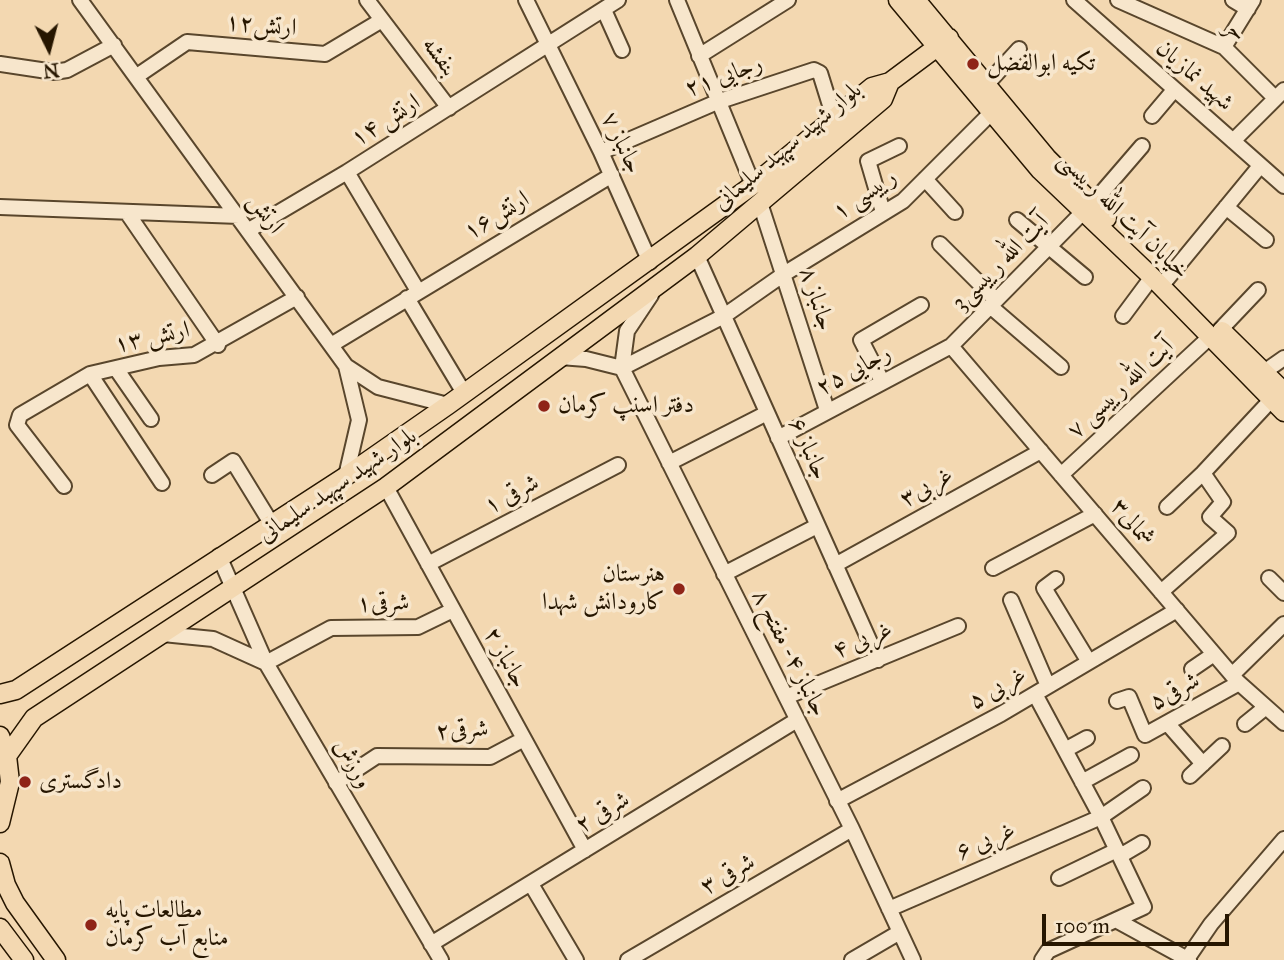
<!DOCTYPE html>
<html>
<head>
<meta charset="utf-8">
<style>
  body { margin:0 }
  #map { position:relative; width:1284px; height:960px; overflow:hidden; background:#f3d8b1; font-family:"IM FELL Great Primer",serif }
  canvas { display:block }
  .north { position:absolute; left:14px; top:14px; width:70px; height:70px; -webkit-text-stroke:5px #f7e6cc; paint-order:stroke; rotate:174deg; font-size:19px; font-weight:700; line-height:28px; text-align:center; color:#261600 }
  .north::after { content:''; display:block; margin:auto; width:24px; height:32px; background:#261600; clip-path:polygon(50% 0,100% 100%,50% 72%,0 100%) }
  .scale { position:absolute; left:1042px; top:914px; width:187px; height:32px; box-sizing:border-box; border:4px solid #261600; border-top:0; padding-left:9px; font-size:21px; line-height:24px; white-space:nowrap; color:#261600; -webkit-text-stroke:5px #f7e6cc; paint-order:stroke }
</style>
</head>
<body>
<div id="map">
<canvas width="1284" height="960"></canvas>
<div class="north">N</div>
<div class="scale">100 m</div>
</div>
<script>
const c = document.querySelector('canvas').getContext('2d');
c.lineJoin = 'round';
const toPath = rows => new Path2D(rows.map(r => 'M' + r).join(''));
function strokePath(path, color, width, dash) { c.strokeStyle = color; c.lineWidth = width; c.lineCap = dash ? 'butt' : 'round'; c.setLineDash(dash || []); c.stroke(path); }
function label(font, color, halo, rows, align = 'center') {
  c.font = font + ' "IM FELL Great Primer",Amiri,serif'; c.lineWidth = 7; c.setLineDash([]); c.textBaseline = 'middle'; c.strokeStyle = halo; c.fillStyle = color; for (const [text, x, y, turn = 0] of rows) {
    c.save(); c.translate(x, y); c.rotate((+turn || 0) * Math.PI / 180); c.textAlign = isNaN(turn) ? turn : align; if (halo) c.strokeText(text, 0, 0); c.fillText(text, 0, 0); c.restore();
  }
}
const minor = toPath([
  [80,0,346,366,378,387,448,405],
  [367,0,449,108],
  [526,0,601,152,650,262],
  [677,0,753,185],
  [1074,0,1284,186],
  [1118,0,1224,47,1275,98],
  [1233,0,1248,9],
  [604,10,622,50],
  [1224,47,1253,0],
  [699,56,788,0],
  [0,64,54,72,67,70,114,45],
  [137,76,187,42,325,54,382,20],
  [987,84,1019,49],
  [1152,116,1174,90],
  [1233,141,1284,90],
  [601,152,717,102,814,70,820,73,834,118],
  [347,172,418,291],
  [925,179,955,212],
  [760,203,827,410],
  [1092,204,1142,146],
  [0,207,239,216],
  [1226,207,1266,240],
  [883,212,868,161,899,146],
  [128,214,218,345],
  [1017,220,1085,277],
  [249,230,347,172,618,0],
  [940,244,996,300],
  [697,256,878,660],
  [1167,279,1260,166],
  [651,295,627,331,622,368,852,829,913,960],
  [407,298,464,393],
  [990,306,1061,367],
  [1123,316,1152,277],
  [1220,330,1258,290],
  [331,345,612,175],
  [951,346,1238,682,1284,723],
  [560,357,586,359,622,368],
  [622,368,724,316,784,274,903,201,992,112],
  [117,370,151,419],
  [1264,372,1284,358],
  [90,374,162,483],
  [882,381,861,340,921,305],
  [778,438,951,346,1083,212],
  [669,463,767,413],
  [212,475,233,461,271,523],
  [1061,475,1211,336],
  [346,476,359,420,346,366],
  [64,486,17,425,20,415,90,374,159,358,194,355,297,297],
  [386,487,585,850],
  [1167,507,1203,473,1272,399],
  [219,556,266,663,441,960],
  [428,564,618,465],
  [835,565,1041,451],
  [993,568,1095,514],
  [724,574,817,526],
  [1269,578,1284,593],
  [1056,579,1044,588,1089,662],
  [1161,592,1228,533,1210,517,1223,502,1203,473],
  [1011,600,1048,686],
  [163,634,213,639,266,663],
  [266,663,331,628,418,627,453,610],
  [1192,669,1214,654],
  [1232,675,1284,624],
  [1035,694,1101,817,1144,907,1048,951,1042,960],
  [786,697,958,626],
  [1117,701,1129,697,1145,735,1239,683],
  [1167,723,1203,764],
  [1245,724,1266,707],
  [1065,750,1087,738],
  [1190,776,1222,746],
  [1082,782,1131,755],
  [336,783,377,756,490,757,524,739],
  [837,801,1001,714,1177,610],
  [1120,856,1142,843],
  [1059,878,1117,850],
  [531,884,576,960],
  [889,909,1101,817,1143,788],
  [1116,920,1189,960],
  [431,944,797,720],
  [1187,959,1211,924,1284,839],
  [628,960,852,829],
  [852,960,900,932]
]);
const major = toPath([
  [898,0,1040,170,1152,277,1284,412],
  [916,0,1047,158,1107,218],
  [1222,331,1284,392],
  [0,694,16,690,346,476,448,405,753,185,872,87,890,82,949,38],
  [0,736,7,756,10,782,0,823],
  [7,756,34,718,386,487,697,256,883,99,890,82],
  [0,863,6,885,15,903,56,960],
  [0,928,24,960]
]);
const markers = [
  [973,64,7,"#8f2418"],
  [544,406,7,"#8f2418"],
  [679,589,7,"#8f2418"],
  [25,782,7,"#8f2418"],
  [91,925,7,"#8f2418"]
];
const streetNames = [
  ["ارتش۱۲",261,26,5],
  ["حر",1234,31,34],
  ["بنفشه",439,57,53],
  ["شهید نمازیان",1194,76,41],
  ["رجایی ۲۱",724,77,-20],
  ["ارتش ۱۴",386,121,-32],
  ["جانباز ۷",621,143,64],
  ["بلوار شهید سپهبد سلیمانی",788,147,-40],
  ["رییسی ۱",865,195,-34],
  ["ارتش",265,214,54],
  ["ارتش۱۶",497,216,-31],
  ["خیابان آیت الله رییسی",1123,216,44],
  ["آیت الله رییسی3",1001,263,-45],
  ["جانباز ۸",816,299,72],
  ["ارتش ۱۳",152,338,-12],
  ["رجایی ۲۵",854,371,-28],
  ["آیت الله رییسی ۷",1121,389,-43],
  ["جانباز ۶",808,449,66],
  ["بلوار شهید سپهبد سلیمانی",338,486,-34],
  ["غربی۳",927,488,-29],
  ["شرقی ۱",512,495,-28],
  ["شمالی۳",1132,523,50],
  ["شرقی۱",383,604,-2],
  ["غربی ۴",863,641,-22],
  ["جانباز ۴- مفتح ۸",789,653,63],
  ["جانباز ۲",505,658,61],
  ["غربی ۵",998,689,-29],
  ["شرقی۵",1175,692,-29],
  ["شرقی۲",462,731,-4],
  ["ورزش",352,764,60],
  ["شرقی ۲",603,813,-31],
  ["غربی ۶",986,842,-23],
  ["شرقی ۳",728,875,-30]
];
const poiNames = [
  ["تکیه ابوالفضل",987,64],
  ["دفتر اسنپ کرمان",558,406],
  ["هنرستان",665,575,"right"],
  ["کارودانش شهدا",665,603,"right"],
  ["دادگستری",39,782],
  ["مطالعات پایه",105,911],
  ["منابع آب کرمان",105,939]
];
strokePath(minor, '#59462c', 18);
strokePath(major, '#261600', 21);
strokePath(minor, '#f7e6cc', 14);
strokePath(major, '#f3d8b1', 18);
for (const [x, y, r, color] of markers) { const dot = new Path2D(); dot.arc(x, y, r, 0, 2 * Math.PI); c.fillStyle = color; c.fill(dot); strokePath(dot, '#f7e6cc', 2.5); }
label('24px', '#261600', '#f7e6cc', streetNames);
label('24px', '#261600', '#f7e6cc', poiNames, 'left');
</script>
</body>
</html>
